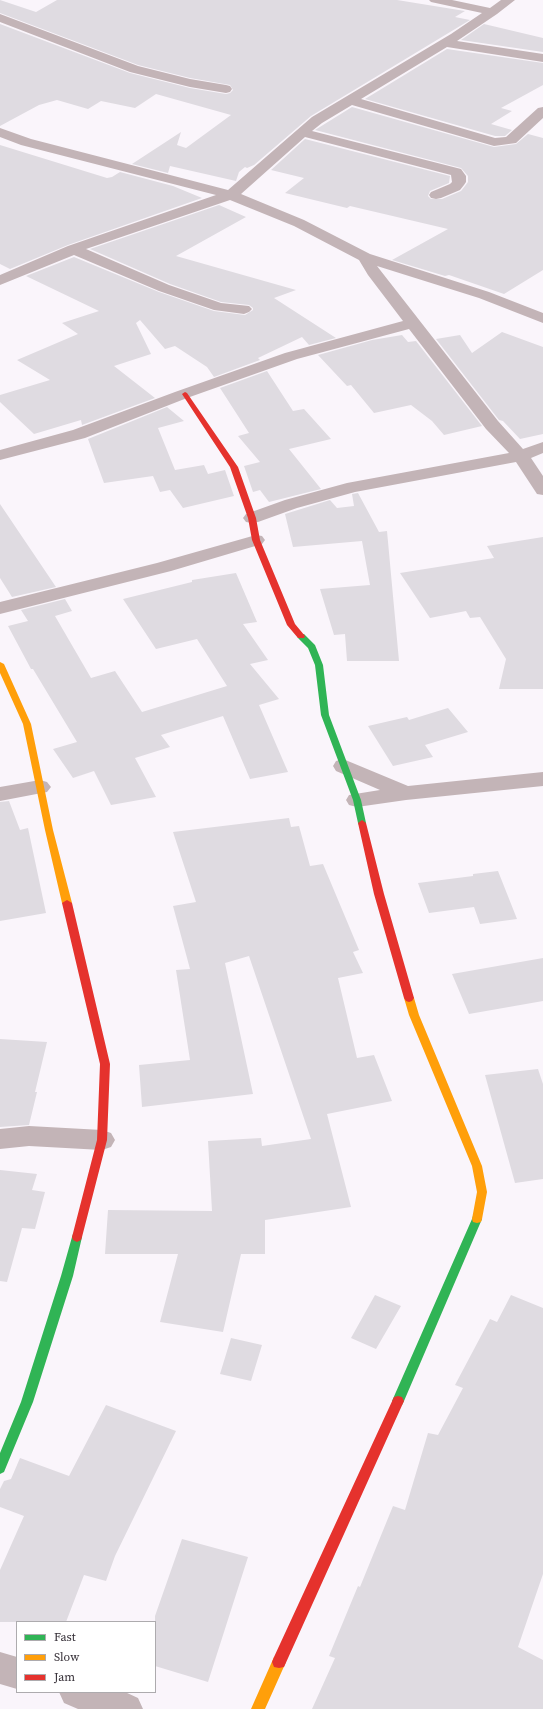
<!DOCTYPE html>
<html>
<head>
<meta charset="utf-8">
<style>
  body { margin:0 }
  #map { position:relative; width:543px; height:1709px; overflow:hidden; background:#faf5fb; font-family:"Source Serif 4",serif }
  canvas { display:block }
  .legend { position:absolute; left:16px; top:1621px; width:140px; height:72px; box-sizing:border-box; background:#fff; border:1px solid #adabae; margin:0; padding:5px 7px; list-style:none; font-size:12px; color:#332d35 }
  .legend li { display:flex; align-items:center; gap:8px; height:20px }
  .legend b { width:20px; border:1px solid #adabae }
</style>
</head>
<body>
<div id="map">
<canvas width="543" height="1709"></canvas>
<ul class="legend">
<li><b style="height:5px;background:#30b455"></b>Fast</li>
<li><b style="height:5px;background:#ff9f0a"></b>Slow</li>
<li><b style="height:5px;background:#e5322d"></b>Jam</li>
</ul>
</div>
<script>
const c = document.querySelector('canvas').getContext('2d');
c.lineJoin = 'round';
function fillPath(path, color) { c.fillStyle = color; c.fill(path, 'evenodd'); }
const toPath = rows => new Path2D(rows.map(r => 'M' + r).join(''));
const building = toPath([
  [0,0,36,12,57,0,397,0,465,11,455,17,470,20,311,116,254,165,247,168,245,167,239,172,236,181,170,166,168,173,132,164,181,132,177,145,186,148,231,115,156,94,135,108,101,101,88,109,57,100,39,105,0,126,0,24,130,73,190,88,226,94,230,93,233,90,230,85,190,78,138,65,0,13],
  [484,24,543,38,543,52,461,40],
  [447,49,543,63,543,85,501,108,512,111,491,124,512,130,505,136,495,136,365,99],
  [352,107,494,147,516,144,528,134,543,138,543,270,504,294,449,275,445,276,392,260,448,229,350,206,347,208,285,193,304,178,271,170,305,139,450,176,449,183,430,191,428,196,431,199,442,199,461,191,465,186,468,182,468,176,461,168,315,130],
  [0,145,107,178,112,177,120,172,173,186,202,198,68,245,10,269,0,264],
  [219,205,246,217,176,256,296,290,274,298,336,338,309,345,302,337,258,358,260,360,214,377,207,367,175,346,165,349,140,320,136,323,151,354,114,366,155,398,82,425,81,420,34,434,0,402,0,395,50,380,17,360,78,334,62,323,99,311,26,276,74,257,159,292,214,311,245,315,253,310,253,308,249,305,221,302,170,284,90,249],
  [502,332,543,347,543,434,520,439,503,421,499,420,436,339,460,335,472,353],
  [402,335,408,342,416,341,482,426,444,435,432,421,411,405,374,413,351,385,347,386,318,355,372,340],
  [267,371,293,411,304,409,331,439,289,449,321,489,269,502,260,490,253,492,244,466,260,462,238,436,249,433,220,388],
  [167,407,184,421,158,428,175,470,204,465,208,474,225,470,234,496,183,508,170,490,160,492,153,476,104,483,88,439],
  [358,493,379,532,387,531,399,661,347,661,345,634,334,635,320,589,370,585,362,541,293,547,285,514,330,500,337,508,354,506,352,494],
  [0,504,56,587,12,597,0,578],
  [543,537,543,689,499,689,506,659,480,617,470,618,466,611,430,618,400,573,494,558,487,546],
  [236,573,257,622,243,624,268,660,250,664,279,699,259,705,288,772,250,779,223,716,161,735,170,747,135,758,156,797,111,805,94,771,73,778,53,749,77,742,33,669,31,669,8,626,28,621,21,610,65,599,72,611,55,616,91,678,115,671,142,712,227,686,197,639,156,649,123,599,192,582,192,580],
  [448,708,468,732,425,745,433,757,393,766,368,726,407,717,409,720],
  [9,801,20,830,28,828,46,913,0,921,0,802],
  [289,818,291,827,299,826,310,866,323,864,359,950,353,952,363,973,338,978,357,1058,374,1055,392,1101,327,1114,351,1207,265,1220,265,1254,241,1254,223,1332,160,1322,178,1254,105,1254,108,1210,212,1211,208,1141,261,1138,262,1146,311,1139,249,956,225,963,253,1094,142,1107,139,1065,190,1060,176,970,190,969,173,906,196,902,173,832],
  [498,871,517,919,480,924,474,907,429,913,418,883,473,876,473,874],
  [543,958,543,1001,469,1014,452,974],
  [0,1039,47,1042,35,1092,37,1092,29,1125,0,1127],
  [538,1069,543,1084,543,1179,515,1183,485,1075],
  [0,1170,37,1174,32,1190,45,1192,35,1229,22,1228,7,1282,0,1281],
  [375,1295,401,1306,376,1349,351,1338],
  [511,1295,543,1308,543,1574,518,1647,543,1660,543,1709,312,1709,335,1658,329,1656,358,1586,360,1587,393,1506,405,1510,428,1433,438,1435,463,1388,455,1385,490,1319,497,1322],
  [231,1338,262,1345,251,1381,220,1374],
  [106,1405,176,1431,115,1556,106,1581,84,1575,66,1622,0,1622,0,1570,24,1516,0,1507,0,1489,4,1481,11,1479,20,1458,69,1476],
  [182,1539,248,1557,208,1682,155,1666,155,1616]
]);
const street = toPath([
  [429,0,452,0,490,8,501,0,515,0,497,14,457,41,543,54,543,62,447,47,361,99,495,138,506,137,538,108,543,107,543,118,516,143,494,146,352,105,322,123,312,131,461,169,466,176,466,182,464,185,460,190,441,198,436,199,431,198,429,195,431,192,450,184,452,182,451,175,305,137,241,194,304,220,370,254,489,292,543,313,543,323,479,298,377,266,498,421,523,449,543,442,543,453,531,458,543,476,543,495,537,494,516,462,355,492,297,508,258,522,252,523,246,522,243,518,246,514,285,500,347,483,509,453,486,429,409,329,297,359,187,398,85,438,0,460,0,450,73,430,175,392,285,353,403,321,368,275,359,260,294,226,230,200,86,249,169,285,221,303,249,306,252,309,249,312,244,314,214,310,159,291,74,255,0,285,0,275,68,246,216,195,21,145,0,137,0,128,31,139,228,190,312,117,451,34,482,13,431,2,429,0],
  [0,14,138,66,190,79,226,85,230,86,232,89,230,92,226,93,190,87,130,72,0,22,0,14],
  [256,535,262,536,265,540,262,544,171,571,0,614,0,602,157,563,256,535],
  [343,759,408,786,543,772,543,786,406,800,357,807,349,805,346,800,349,795,380,790,336,771,333,766,336,761,343,759],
  [40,780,47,782,51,787,47,792,0,801,0,787,40,780],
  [29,1126,102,1130,111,1133,115,1140,111,1147,102,1150,29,1146,0,1149,0,1129,29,1126],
  [0,1652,17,1657,17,1689,0,1684,0,1652],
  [59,1692,125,1692,138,1698,143,1709,78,1709,64,1703,59,1692]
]);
const fast = toPath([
  [298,634,304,634,315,645,323,665,329,715,361,800,366,823,365,825,359,825,358,823,353,800,321,715,315,665,308,648,298,638,297,636,298,634],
  [477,1215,481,1216,482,1219,404,1401,402,1405,398,1406,394,1405,392,1401,472,1219,473,1216,477,1215],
  [77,1232,81,1234,82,1237,73,1276,33,1402,4,1472,0,1474,0,1453,21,1402,61,1276,72,1237,73,1234,77,1232]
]);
const slow = toPath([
  [0,662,4,664,31,724,53,830,72,903,67,906,62,903,45,830,23,724,0,673,0,662],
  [409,994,412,995,414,998,419,1015,482,1166,487,1192,482,1219,481,1222,477,1223,473,1222,472,1219,477,1192,472,1166,409,1015,404,998,406,995,409,994],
  [279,1656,284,1657,286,1662,265,1709,251,1709,274,1657,279,1656]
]);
const jam = toPath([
  [185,392,187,393,238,467,256,518,260,540,295,624,305,636,304,638,298,638,287,625,252,540,248,518,230,467,182,394,185,392],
  [362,820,366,823,384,894,414,998,412,1001,409,1002,406,1001,404,998,374,894,358,823,362,820],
  [67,900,72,903,110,1064,107,1140,82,1237,81,1240,77,1242,73,1240,72,1237,97,1140,100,1064,62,903,67,900],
  [398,1396,402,1397,404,1401,284,1667,279,1668,274,1667,272,1662,274,1657,394,1397,398,1396]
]);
fillPath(building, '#dfdbe1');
fillPath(street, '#c3b4b7');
fillPath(fast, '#30b455');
fillPath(slow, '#ff9f0a');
fillPath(jam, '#e5322d');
</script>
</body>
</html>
